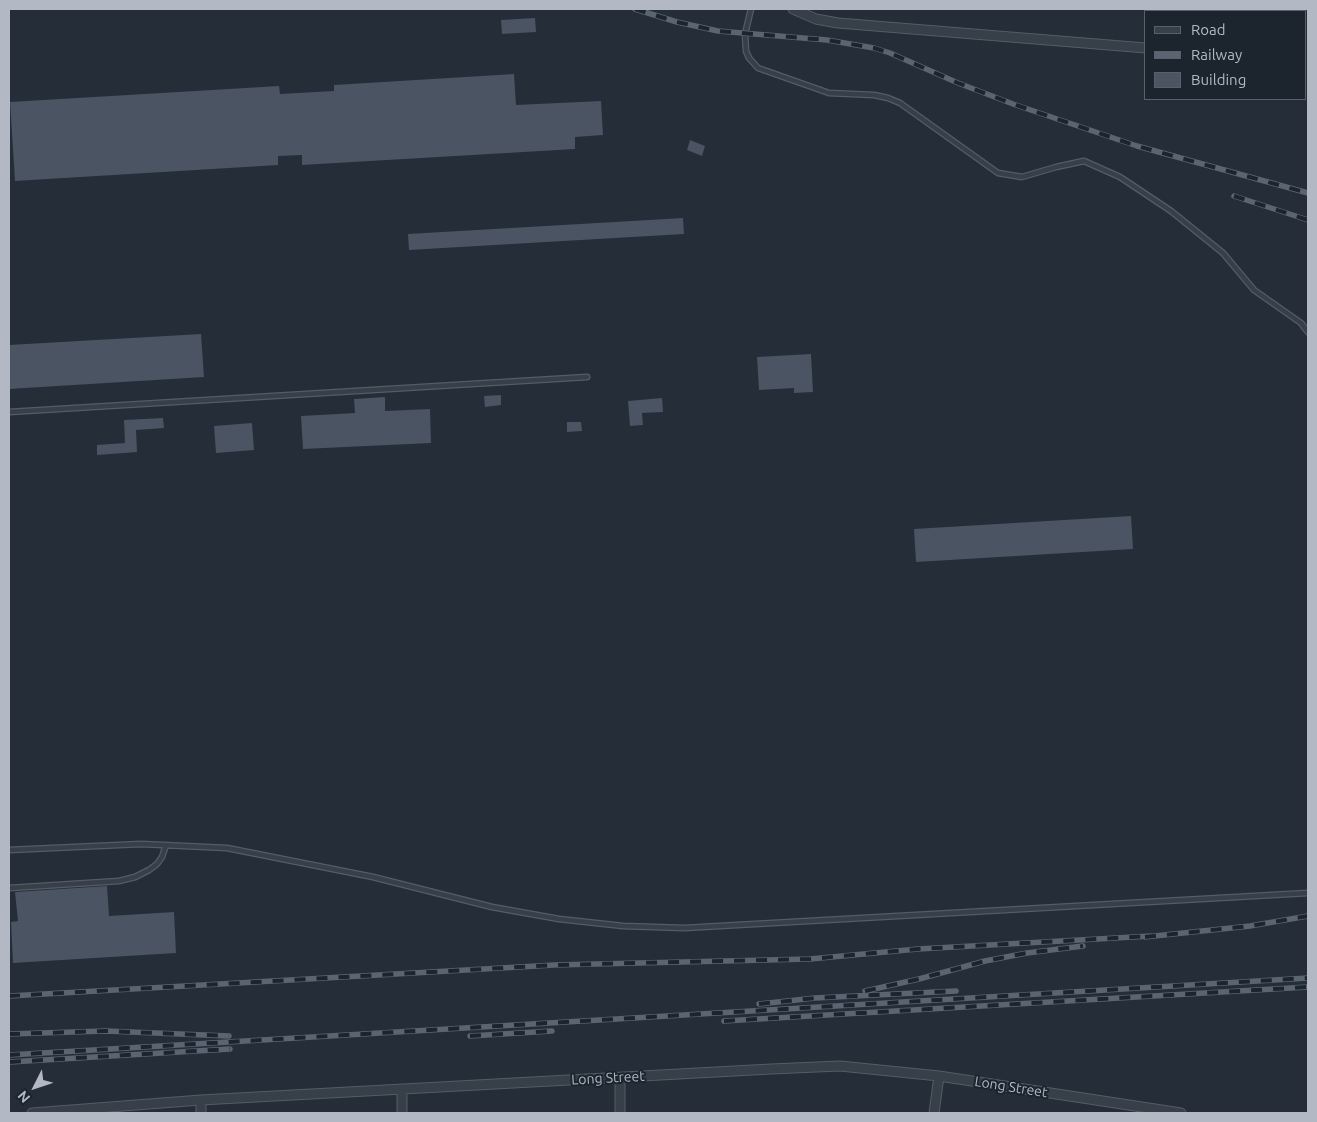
<!DOCTYPE html>
<html>
<head>
<meta charset="utf-8">
<style>
  body { margin:0 }
  #map { position:relative; width:1317px; height:1122px; overflow:hidden; background:#242d38; font-family:Ubuntu,sans-serif }
  canvas { display:block }
  .frame { position:absolute; inset:0; border:10px solid #b2b9c5; pointer-events:none }
  .legend { position:absolute; left:1144px; top:10px; width:162px; height:90px; box-sizing:border-box; background:#1c242e; border:1px solid #58606a; margin:0; padding:6px 9px; list-style:none; font-size:15px; color:#b2b9c5 }
  .legend li { display:flex; align-items:center; gap:10px; height:25px }
  .legend b { width:25px; border:1px solid #58606a }
  .north { position:absolute; left:10px; top:1062px; width:50px; height:50px; -webkit-text-stroke:4px #1c242e; paint-order:stroke; rotate:229deg; font-size:14px; font-weight:700; line-height:20px; text-align:center; color:#b2b9c5 }
  .north::after { content:''; display:block; margin:auto; width:18px; height:22px; background:#b2b9c5; clip-path:polygon(50% 0,100% 100%,50% 72%,0 100%) }
</style>
</head>
<body>
<div id="map">
<canvas width="1317" height="1122"></canvas>
<div class="frame"></div>
<ul class="legend">
<li><b style="height:6px;background:#373f49"></b>Road</li>
<li><b style="height:6px;background:#5b6572"></b>Railway</li>
<li><b style="height:14px;background:#4a5462"></b>Building</li>
</ul>
<div class="north">N</div>
</div>
<script>
const c = document.querySelector('canvas').getContext('2d');
c.lineJoin = 'round';
function fillPath(path, color) { c.fillStyle = color; c.fill(path, 'evenodd'); }
const toPath = rows => new Path2D(rows.map(r => 'M' + r).join(''));
function strokePath(path, color, width, dash) { c.strokeStyle = color; c.lineWidth = width; c.lineCap = dash ? 'butt' : 'round'; c.setLineDash(dash || []); c.stroke(path); }
function label(font, color, halo, rows, align = 'center') {
  c.font = font + ' Ubuntu,sans-serif'; c.lineWidth = 4; c.setLineDash([]); c.textBaseline = 'middle'; c.strokeStyle = halo; c.fillStyle = color; for (const [text, x, y, turn = 0] of rows) {
    c.save(); c.translate(x, y); c.rotate((+turn || 0) * Math.PI / 180); c.textAlign = isNaN(turn) ? turn : align; if (halo) c.strokeText(text, 0, 0); c.fillText(text, 0, 0); c.restore();
  }
}
const building = toPath([
  [535,18,536,32,502,34,501,20],
  [514,74,516,105,601,101,603,135,575,137,575,149,302,165,302,155,278,156,278,165,15,181,10,102,279,86,280,94,334,91,334,85],
  [690,140,705,146,702,156,687,150],
  [683,218,684,234,409,250,408,234],
  [201,334,204,377,9,389,9,345],
  [811,354,813,392,794,393,794,388,759,390,757,357],
  [501,395,501,405,485,407,484,396],
  [385,397,385,411,430,409,431,443,303,449,301,416,355,413,354,399],
  [662,398,663,412,642,413,643,425,630,426,628,401],
  [163,418,164,428,136,430,137,452,97,455,97,445,125,443,124,420],
  [567,422,581,422,582,431,567,432],
  [252,423,254,450,216,453,214,426],
  [1131,516,1133,549,916,562,914,529],
  [107,886,109,916,174,912,176,953,13,963,11,922,18,921,15,892]
]);
const service = toPath([
  [751,9,745,34,746,51,749,58,758,68,829,93,874,95,888,98,900,103,998,173,1022,177,1056,167,1084,161,1120,177,1171,211,1223,253,1254,290,1301,323,1308,332],
  [9,412,587,377],
  [9,850,141,844,227,848,373,877,492,907,559,919,623,926,684,928,1308,893],
  [9,888,119,881,135,877,149,870,157,864,162,857,166,845]
]);
const minor = toPath([
  [793,9,816,19,838,23,1146,48],
  [1279,11,1282,9],
  [620,1078,620,1113],
  [402,1089,402,1113],
  [201,1100,201,1113],
  [32,1113,201,1100,771,1069,840,1066,939,1076,1181,1113],
  [934,1113,939,1076]
]);
const rail = toPath([
  [635,9,677,22,718,31,827,40,874,48,890,53,958,83,1013,104,1137,146,1308,193],
  [1234,196,1308,220],
  [1145,937,1250,926,1308,916],
  [865,991,919,979,985,961,1027,953,1083,946],
  [9,996,554,965,810,959,918,949,1151,936],
  [759,1004,815,998,956,991],
  [724,1021,1308,987],
  [9,1034,106,1031,229,1036],
  [470,1036,552,1031],
  [9,1055,1308,978],
  [10,1062,230,1049]
]);
const streetNames = [
  ["Long Street",608,1078,-3],
  ["Long Street",1011,1087,9]
];
fillPath(building, '#4a5462');
strokePath(service, '#555c67', 7);
strokePath(minor, '#555c67', 11);
strokePath(service, '#373f49', 4.5);
strokePath(minor, '#373f49', 9);
strokePath(rail, '#5b6572', 5.5);
strokePath(rail, '#1c242e', 4, [11]);
label('14px', '#b2b9c5', '#1c242e', streetNames);
</script>
</body>
</html>
